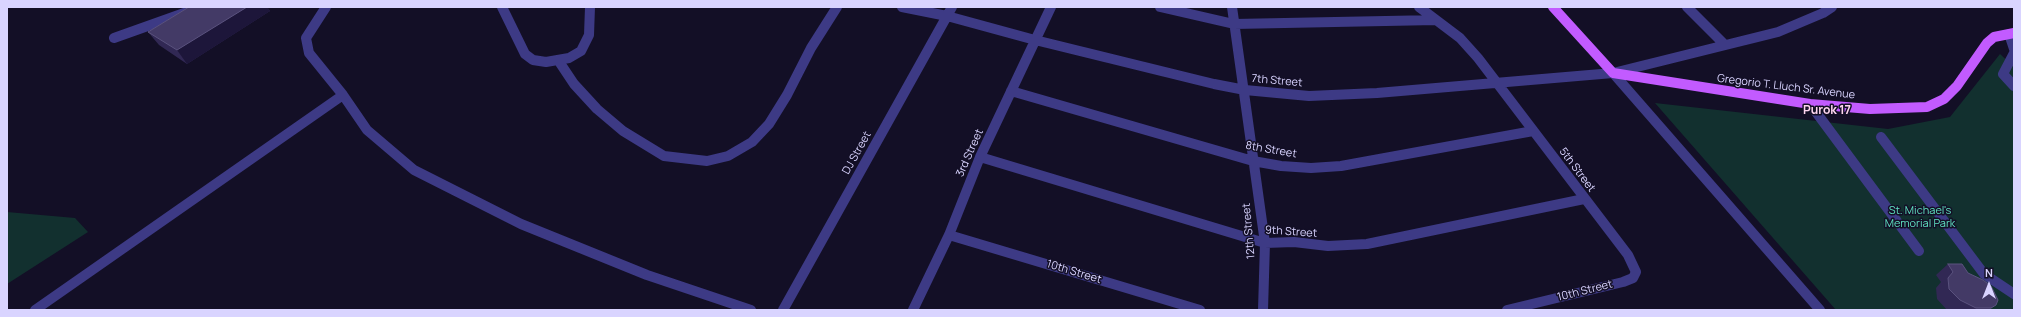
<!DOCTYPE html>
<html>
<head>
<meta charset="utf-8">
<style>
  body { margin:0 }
  #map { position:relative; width:2021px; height:317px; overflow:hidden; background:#130f26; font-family:Manrope,sans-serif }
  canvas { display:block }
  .frame { position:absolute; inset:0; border:8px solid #d9d4ff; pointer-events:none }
  .north { position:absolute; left:1969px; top:265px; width:40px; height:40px; -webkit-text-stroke:3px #130f26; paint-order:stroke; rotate:0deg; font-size:11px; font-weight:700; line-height:16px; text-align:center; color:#d9d4ff }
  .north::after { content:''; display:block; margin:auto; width:14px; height:18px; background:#d9d4ff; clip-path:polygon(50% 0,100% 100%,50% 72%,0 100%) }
</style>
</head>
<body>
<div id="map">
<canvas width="2021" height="317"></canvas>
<div class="frame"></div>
<div class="north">N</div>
</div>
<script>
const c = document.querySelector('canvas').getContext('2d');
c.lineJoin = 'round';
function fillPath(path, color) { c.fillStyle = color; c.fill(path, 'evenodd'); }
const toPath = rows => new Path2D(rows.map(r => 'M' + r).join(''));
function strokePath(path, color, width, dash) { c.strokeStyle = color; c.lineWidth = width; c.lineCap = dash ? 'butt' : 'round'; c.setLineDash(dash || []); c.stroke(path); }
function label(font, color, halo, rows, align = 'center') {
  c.font = font + ' Manrope,sans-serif'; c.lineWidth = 3; c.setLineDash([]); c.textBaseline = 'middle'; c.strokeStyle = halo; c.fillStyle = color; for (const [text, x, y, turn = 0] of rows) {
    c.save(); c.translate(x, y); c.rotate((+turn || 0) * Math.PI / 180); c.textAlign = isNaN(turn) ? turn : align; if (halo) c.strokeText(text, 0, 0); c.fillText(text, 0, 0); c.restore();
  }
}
const green = toPath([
  [2000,54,2014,67,2014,310,1836,310,1655,103,1888,129,1950,117],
  [7,212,75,218,88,232,7,284]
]);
const minor = toPath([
  [326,7,306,38,309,53,343,95,367,130,414,170,521,224,647,275,751,310],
  [502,7,525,54,533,60,546,62,569,58,581,51,589,35,590,7],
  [902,7,947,16,1035,40,1214,84,1245,90,1309,96,1377,93,1613,73,1778,32,1823,13,1832,7],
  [1160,7,1234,24,1436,20],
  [1232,7,1265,243,1263,310],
  [1419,7,1460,38,1478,58,1628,255,1636,272,1633,278,1623,282,1507,310],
  [1687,7,1725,45],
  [2009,34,2014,49],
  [114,38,201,7],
  [2014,53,2003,74,2014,86],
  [558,60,574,84,597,109,623,131,664,156,707,161,728,156,752,142,769,124,787,95,811,48,837,7],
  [1613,73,1820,310],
  [1011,91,1253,161,1281,166,1311,168,1341,166,1533,131],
  [1810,104,1919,251],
  [1881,137,1984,274,2014,294],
  [980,157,1265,243,1294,242,1328,246,1367,244,1584,199],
  [949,235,1200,310],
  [35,310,343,95],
  [783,310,952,7],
  [913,310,949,235,980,157,1051,7]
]);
const major = toPath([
  [1553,7,1613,73,1810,104,1870,109,1927,107,1944,99,1957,86,1987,43,1994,37,2014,33]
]);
const wall = toPath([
  [189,7,267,7,270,11,187,64,159,45,148,32],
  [1948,264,1968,273,1998,300,1990,310,1947,310,1937,299,1936,288,1941,282,1936,275]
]);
const shadedWall = toPath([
  [247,7,267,7,270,11,187,64,177,50]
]);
const building = toPath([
  [189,7,247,7,177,50,148,32,189,7],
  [1948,264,1962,264,1968,273,1983,280,1991,286,1998,300,1996,305,1991,308,1976,308,1960,300,1949,289,1948,278,1953,272,1948,264]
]);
const streetNames = [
  ["7th Street",1277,81,5],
  ["Gregorio T. Lluch Sr. Avenue",1786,87,7],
  ["8th Street",1271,150,10],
  ["DJ Street",857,153,-61],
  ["3rd Street",970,153,-66],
  ["5th Street",1577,170,53],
  ["12th Street",1249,231,-95],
  ["9th Street",1291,232,4],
  ["10th Street",1074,272,17],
  ["10th Street",1585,291,-14]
];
const parkNames = [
  ["St. Michael's",1920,211],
  ["Memorial Park",1920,224]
];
const neighbourhoodNames = [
  ["Purok 17",1827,111]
];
fillPath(green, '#12302f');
strokePath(minor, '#3d3a85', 10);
strokePath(major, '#c25bff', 10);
fillPath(wall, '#312854');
fillPath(shadedWall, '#1d163a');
fillPath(building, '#433a66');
strokePath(building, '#5a527e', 1);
label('11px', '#d9d4ff', '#130f26', streetNames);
label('11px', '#5fe0c0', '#130f26', parkNames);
label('bold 12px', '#ffd6f0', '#130f26', neighbourhoodNames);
</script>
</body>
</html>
